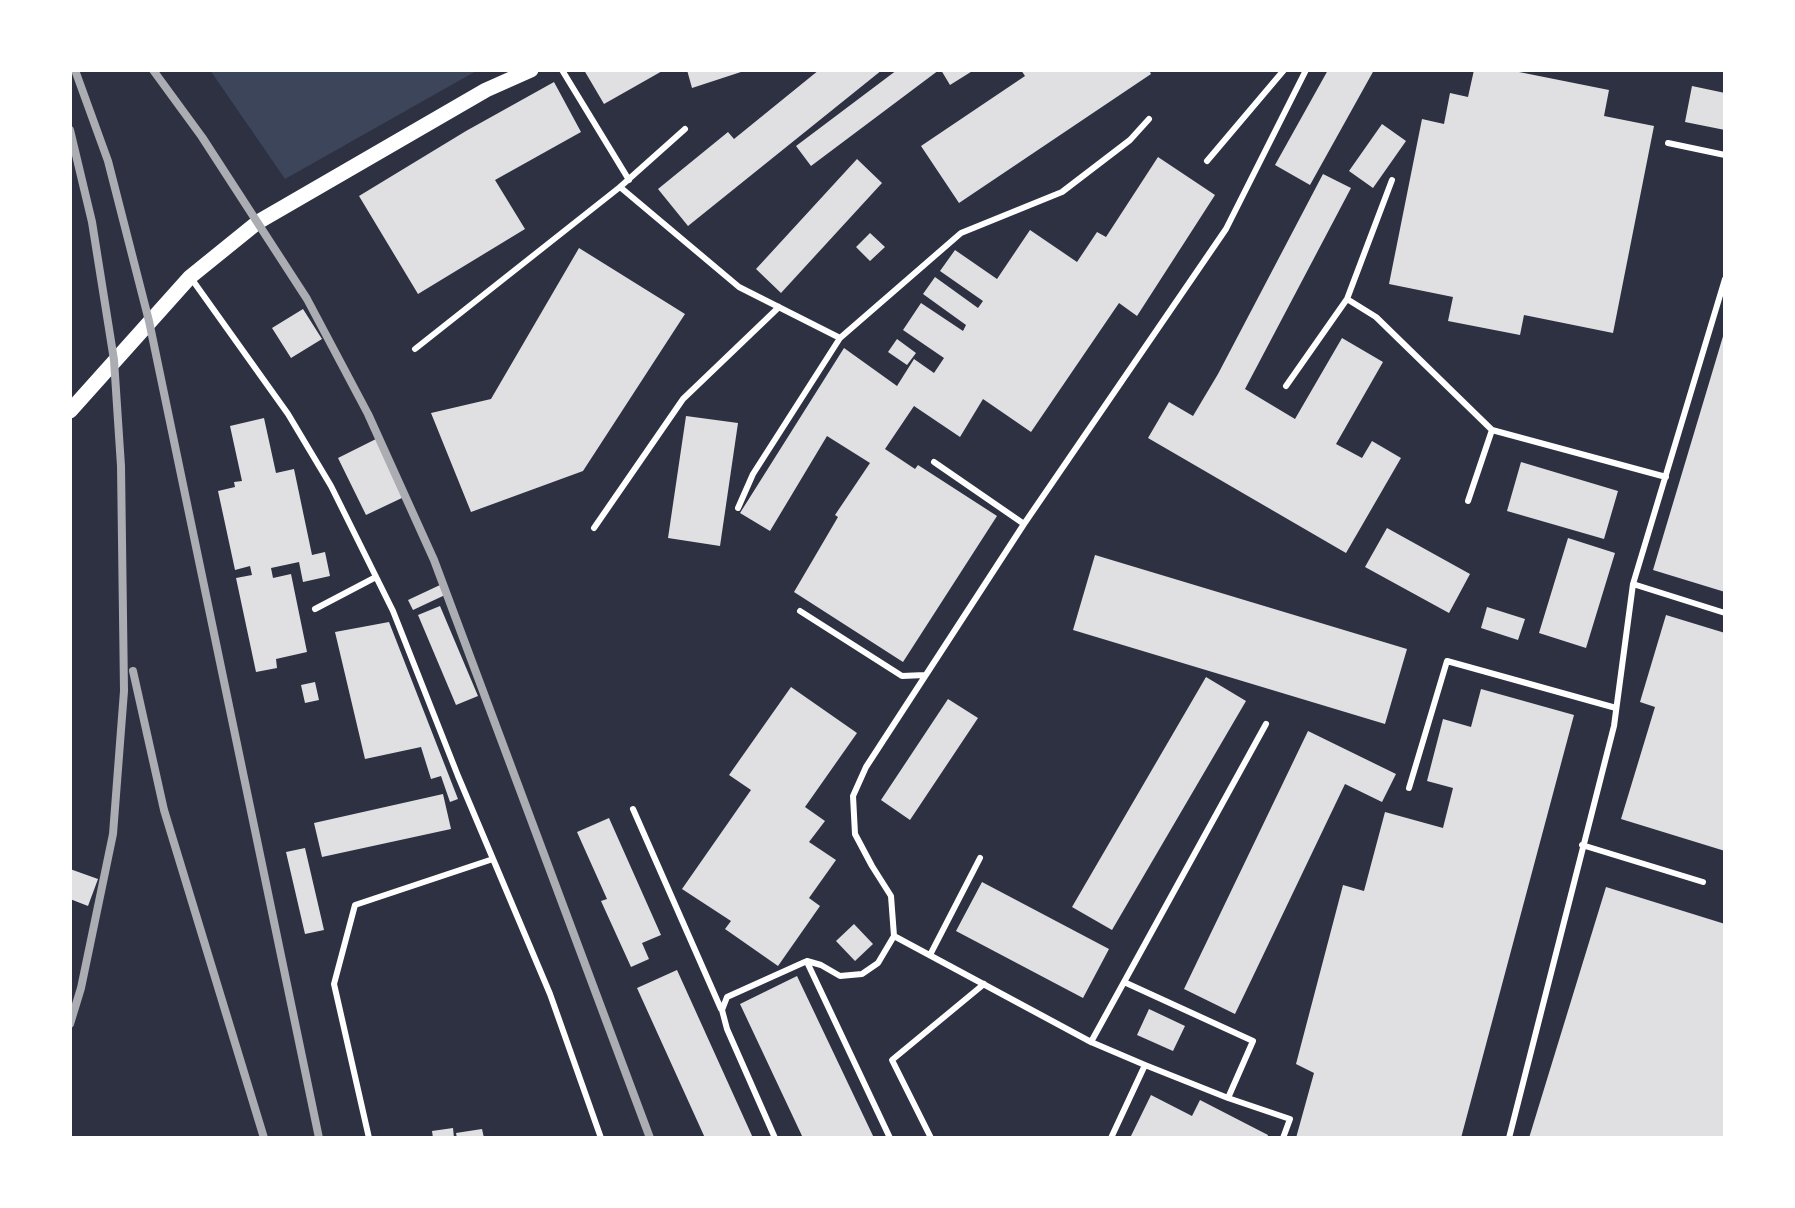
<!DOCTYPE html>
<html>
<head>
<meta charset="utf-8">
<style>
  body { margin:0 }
  #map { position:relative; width:1795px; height:1208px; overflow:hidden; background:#2d3142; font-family:"Fira Sans Condensed",sans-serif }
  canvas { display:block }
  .frame { position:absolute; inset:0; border:72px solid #fff; pointer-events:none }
</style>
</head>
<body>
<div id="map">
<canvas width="1795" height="1208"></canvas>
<div class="frame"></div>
</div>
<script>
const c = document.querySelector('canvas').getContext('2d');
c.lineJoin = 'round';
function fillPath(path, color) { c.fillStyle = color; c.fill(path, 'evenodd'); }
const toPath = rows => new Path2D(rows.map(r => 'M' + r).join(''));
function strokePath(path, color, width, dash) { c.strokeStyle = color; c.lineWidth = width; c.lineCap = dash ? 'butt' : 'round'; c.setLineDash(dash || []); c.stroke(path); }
const green = toPath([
  [210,70,478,70,285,179]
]);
const building = toPath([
  [584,70,664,70,604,104],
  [687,70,744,70,744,71,692,88],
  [819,70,882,70,688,226,658,189,728,132,734,139],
  [897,70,939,70,811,166,796,146],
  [941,70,974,70,950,85],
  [1021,70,1149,70,1151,74,959,203,921,146,1025,76],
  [1328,70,1374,70,1310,185,1275,165],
  [1474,70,1509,70,1609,90,1604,116,1654,126,1613,333,1524,315,1520,335,1448,321,1453,297,1389,284,1422,119,1444,124,1450,93,1468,97],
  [554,82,581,132,495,180,525,229,418,294,359,196,466,131],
  [1692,86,1725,93,1725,130,1685,122],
  [1382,124,1406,141,1373,188,1349,171],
  [1158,157,1215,195,1137,316,1119,303,1031,432,983,399,960,437,914,406,885,449,915,469,918,465,997,516,903,662,794,592,838,517,835,515,870,463,827,436,770,531,740,513,844,348,897,386,914,359,934,373,944,358,903,330,921,303,963,331,966,325,923,294,935,277,978,308,983,301,940,271,955,250,997,279,1030,230,1077,262,1097,232,1106,237],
  [857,159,882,183,781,293,756,269],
  [1323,174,1351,188,1245,389,1295,419,1342,338,1383,362,1336,444,1362,458,1372,441,1401,458,1346,553,1148,438,1169,402,1193,416,1218,374],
  [870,233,885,247,870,261,856,247],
  [579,248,685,314,583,471,471,512,431,413,491,399],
  [303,309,322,339,291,358,272,328],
  [1724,333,1725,333,1725,592,1653,570],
  [897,339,916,353,907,365,888,352],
  [686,416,738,423,720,546,668,538],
  [264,418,276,473,294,469,312,555,325,552,330,576,303,582,299,562,271,568,273,578,291,574,307,652,276,659,277,668,256,672,236,578,252,575,250,566,235,570,218,491,235,487,234,482,242,481,230,426],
  [376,439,404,497,366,515,338,458],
  [1521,462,1618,491,1604,539,1507,511],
  [1387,528,1470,574,1449,613,1365,567],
  [1568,538,1615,553,1586,648,1539,633],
  [1095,555,1407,649,1385,724,1073,630],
  [440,585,445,595,413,610,408,600],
  [440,606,478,696,456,705,418,615],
  [1487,607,1525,619,1518,640,1481,628],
  [1666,615,1725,633,1725,851,1621,819,1655,707,1640,702],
  [389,622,458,799,450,802,441,776,431,779,421,747,365,759,335,632],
  [1206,677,1246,701,1112,930,1072,907],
  [315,682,319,700,305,703,301,685],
  [791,687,857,733,805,807,825,821,809,842,836,860,809,898,820,906,778,966,725,929,731,921,682,889,751,790,729,775],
  [1481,689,1574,715,1461,1138,1296,1138,1314,1073,1296,1064,1343,885,1364,891,1385,812,1443,828,1453,788,1427,781,1443,719,1471,727],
  [948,699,978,718,910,820,881,800],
  [1308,731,1396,774,1382,802,1345,784,1235,1014,1184,989],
  [443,794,451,829,322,857,314,823],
  [609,818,661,935,642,943,649,959,631,967,601,901,607,899,577,832],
  [305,848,324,930,305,934,286,852],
  [70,869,98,879,88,906,70,899],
  [982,882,1109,949,1083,998,956,931],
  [1606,887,1725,924,1725,1138,1529,1138],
  [854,924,873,944,855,961,836,941],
  [677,970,753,1138,705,1138,637,988],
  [797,976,874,1138,803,1138,740,1004],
  [1149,1009,1185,1026,1173,1051,1137,1035],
  [1151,1095,1192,1116,1200,1100,1268,1135,1267,1138,1130,1138],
  [453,1128,454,1138,433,1138,432,1131],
  [482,1129,484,1138,457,1138,456,1133]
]);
const service = toPath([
  [562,70,629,180],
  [1668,143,1725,155],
  [1207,161,1284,70],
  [620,187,739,287,840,338],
  [191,278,288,414,331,486,393,611,458,776,550,994,601,1138],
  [1347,299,1376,317,1492,430,1666,477],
  [415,349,620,187,685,129],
  [1286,386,1347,299,1392,180],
  [934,462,1024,524],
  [1468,501,1492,430],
  [738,508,753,474,840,338,961,233,1062,192,1130,140,1149,119],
  [594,528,683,399,779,307],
  [1633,584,1725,613],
  [315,609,376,577],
  [800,611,902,676,925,675],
  [1409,788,1447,661,1616,708],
  [633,809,721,1009],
  [1582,845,1703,882],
  [894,936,1091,1042,1145,1065,1111,1138],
  [930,955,980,858],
  [807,961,821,965,840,976,862,974,878,963,894,936,891,896,872,866,855,834,853,796,866,767,1024,524,1226,229,1306,70],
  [807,962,890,1138],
  [1124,982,1253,1041,1228,1098],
  [1091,1042,1266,724],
  [1145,1065,1228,1098,1290,1119,1283,1138],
  [369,1138,334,984,355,905,493,859],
  [775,1138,727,1029,722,1010,727,997,807,961],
  [931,1138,892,1060,984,984],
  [1509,1138,1614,726,1633,584,1725,279]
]);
const tertiary = toPath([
  [70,411,190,277,258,222,486,90,531,70]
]);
const rail = toPath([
  [75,70,108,161,149,321,319,1138],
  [153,70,202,137,307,299,368,414,434,560,650,1138],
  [70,130,92,222,114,360,121,466,124,691,113,834,81,988,70,1024],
  [133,671,164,810,264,1138]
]);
fillPath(green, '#3c4559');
fillPath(building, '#e0e0e3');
strokePath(service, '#fff', 6);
strokePath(tertiary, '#fff', 15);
strokePath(rail, '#abadb3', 8);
</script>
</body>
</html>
